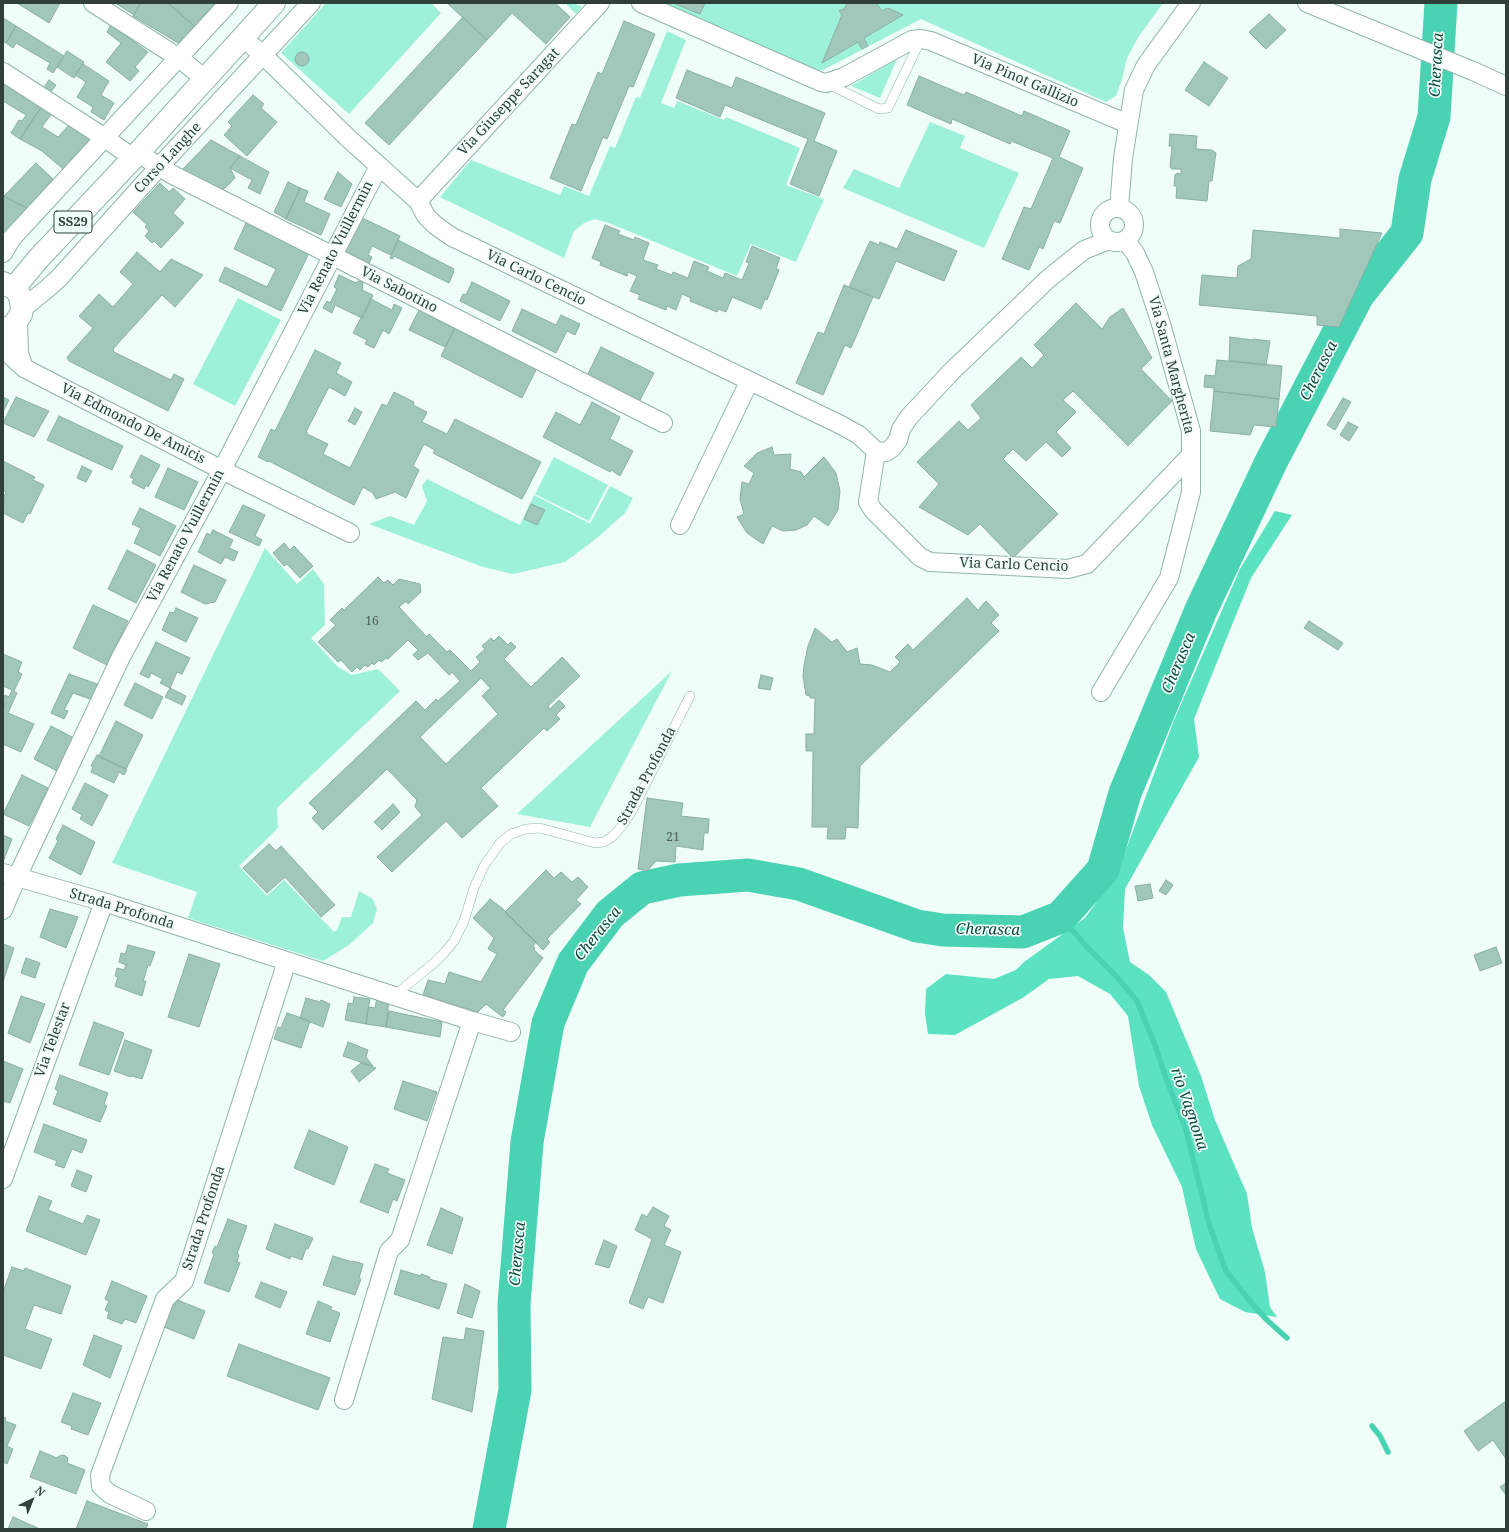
<!DOCTYPE html>
<html>
<head>
<meta charset="utf-8">
<style>
  body { margin:0 }
  #map { position:relative; width:1509px; height:1532px; overflow:hidden; background:#effef9; font-family:"Noto Serif",serif }
  canvas { display:block }
  .frame { position:absolute; inset:0; border:4px solid #303f3a; pointer-events:none }
  .north { position:absolute; left:12px; top:1480px; width:40px; height:40px; -webkit-text-stroke:3px #effef9; paint-order:stroke; rotate:43deg; font-size:11px; font-weight:700; line-height:16px; text-align:center; color:#303f3a }
  .north::after { content:''; display:block; margin:auto; width:14px; height:18px; background:#303f3a; clip-path:polygon(50% 0,100% 100%,50% 72%,0 100%) }
</style>
</head>
<body>
<div id="map">
<canvas width="1509" height="1532"></canvas>
<div class="frame"></div>
<div class="north">N</div>
</div>
<script>
const c = document.querySelector('canvas').getContext('2d');
c.lineJoin = 'round';
function fillPath(path, color) { c.fillStyle = color; c.fill(path, 'evenodd'); }
const toPath = rows => new Path2D(rows.map(r => 'M' + r).join(''));
function strokePath(path, color, width, dash) { c.strokeStyle = color; c.lineWidth = width; c.lineCap = dash ? 'butt' : 'round'; c.setLineDash(dash || []); c.stroke(path); }
function label(font, color, halo, rows, align = 'center') {
  c.font = font + ' "Noto Serif",serif'; c.lineWidth = 3.5; c.setLineDash([]); c.textBaseline = 'middle'; c.strokeStyle = halo; c.fillStyle = color; for (const [text, x, y, turn = 0] of rows) {
    c.save(); c.translate(x, y); c.rotate((+turn || 0) * Math.PI / 180); c.textAlign = isNaN(turn) ? turn : align; if (halo) c.strokeText(text, 0, 0); c.fillText(text, 0, 0); c.restore();
  }
}
const green = toPath([
  [326,3,431,3,441,13,349,114,281,53],
  [565,3,574,3,582,7,576,14],
  [660,3,1163,3,1139,36,1127,58,1122,79,1116,96,1106,102,921,19,823,70,815,70],
  [667,31,686,40,661,103,674,108,677,101,724,120,726,117,800,148,786,185,824,199,796,262,751,244,737,276,609,223,595,219,584,223,574,231,564,258,440,197,471,160,560,195,564,186,589,196,610,146,615,148,636,97,640,98],
  [897,59,880,98,851,86],
  [930,122,965,136,960,148,1019,173,984,248,843,188,854,169,899,188],
  [238,298,281,320,235,406,193,384],
  [554,457,608,485,589,521,535,494],
  [427,479,520,525,534,495,589,523,591,522,610,486,633,498,625,513,597,538,565,562,513,574,483,567,369,524,390,516,414,525,427,501,422,486],
  [265,548,297,584,313,569,324,584,325,625,311,638,338,667,352,675,378,669,400,691,277,808,278,828,239,866,267,896,284,880,334,932,337,930,342,917,351,917,359,891,373,899,377,909,373,923,349,945,323,961,188,918,197,892,112,863],
  [672,671,590,827,517,814]
]);
const forest = toPath([
  [1275,511,1292,515,1251,578,1194,719,1199,757,1125,889,1123,928,1130,962,1149,975,1166,992,1201,1076,1215,1120,1247,1194,1252,1228,1265,1272,1270,1307,1277,1317,1245,1312,1220,1299,1196,1249,1182,1187,1152,1125,1139,1086,1128,1016,1110,994,1078,976,1049,979,1024,997,955,1035,928,1034,925,1014,926,989,946,974,994,979,1016,970,1024,962,1085,918,1117,874,1174,720,1240,569]
]);
const stream = toPath([
  [1061,917,1086,946,1118,978,1137,1001,1155,1045,1166,1078,1186,1130,1209,1224,1226,1271,1253,1305,1268,1321,1287,1338],
  [1372,1426,1380,1436,1388,1452]
]);
const river = toPath([
  [489,1529,515,1390,514,1304,527,1142,548,1023,573,963,610,914,642,888,679,880,748,875,799,884,917,926,943,930,1023,932,1061,917,1103,870,1125,793,1201,610,1271,462,1358,295,1407,233,1415,179,1434,117,1441,3]
]);
const building = toPath([
  [17,3,60,3,49,23,17,3],
  [115,3,141,3,134,15,115,3],
  [141,3,168,3,194,26,178,43,133,16,141,3],
  [168,3,215,3,194,26,168,3],
  [447,3,555,3,570,17,546,44,512,13,487,40,447,3],
  [673,3,705,3,700,14,673,3],
  [847,3,876,3,882,11,888,8,903,15,864,38,868,46,862,49,858,42,822,63,842,15,839,11,845,8,847,3],
  [1269,14,1286,30,1266,49,1249,32,1269,14],
  [463,17,487,40,389,145,365,123,463,17],
  [3,18,16,26,6,43,3,41,3,18],
  [624,21,655,34,633,87,629,86,607,139,603,137,581,191,550,178,572,124,576,125,598,72,602,74,624,21],
  [111,25,148,52,135,67,139,71,130,81,106,62,121,43,107,32,111,25],
  [16,26,64,56,53,73,47,69,50,63,16,43,13,48,6,43,16,26],
  [67,51,84,62,74,78,57,67,67,51],
  '295 59a7 7 0 1 1 14 0a7 7 0 1 1-14 0Z',
  [1204,62,1228,78,1209,106,1185,90,1204,62],
  [83,64,109,81,101,95,114,103,104,120,91,112,93,107,77,97,86,82,75,75,83,64],
  [687,70,732,88,736,77,825,113,814,141,837,151,819,196,790,184,808,139,725,105,720,117,676,98,687,70],
  [919,76,964,95,966,92,1022,116,1024,111,1070,131,1059,157,1083,168,1060,223,1054,221,1043,249,1039,247,1029,270,1002,259,1024,207,1031,209,1053,158,1011,141,1010,144,952,119,951,124,907,105,919,76],
  [49,80,56,85,50,93,43,89,49,80],
  [3,83,42,106,20,139,11,133,19,120,22,121,26,115,3,101,3,83],
  [253,95,264,104,261,108,277,122,247,156,224,135,232,126,228,122,253,95],
  [42,106,52,113,42,127,58,137,71,123,90,140,63,169,42,151,20,139,42,106],
  [1170,134,1197,136,1196,149,1212,150,1216,153,1212,181,1209,181,1207,201,1176,198,1177,186,1174,186,1175,175,1177,173,1181,174,1181,169,1172,169,1170,167,1172,146,1169,146,1170,134],
  [211,140,240,156,230,168,235,178,223,190,182,170,211,140],
  [240,156,269,172,260,194,248,188,252,180,230,168,240,156],
  [36,163,53,179,27,208,4,196,36,163],
  [338,172,352,184,341,207,324,199,338,172],
  [288,182,300,188,286,219,274,212,288,182],
  [160,183,169,192,173,188,185,199,173,213,184,223,161,248,154,241,152,243,145,236,149,231,145,227,147,225,133,212,160,183],
  [300,188,308,191,304,202,330,214,321,235,286,219,300,188],
  [3,196,27,208,3,235,3,196],
  [358,216,400,236,391,255,372,246,368,255,372,257,368,266,341,252,358,216],
  [246,223,309,253,281,311,219,281,225,267,267,287,276,269,234,249,246,223],
  [605,225,620,231,618,234,634,240,635,237,649,243,643,260,658,265,656,269,672,275,673,272,688,278,694,261,709,267,707,271,723,278,725,273,742,280,749,263,746,262,752,246,780,258,776,268,779,270,767,300,765,299,761,309,732,297,726,312,718,309,717,312,690,301,691,298,682,294,676,310,667,306,666,310,638,299,640,295,630,291,637,276,628,272,627,276,600,265,601,262,592,258,605,225],
  [1340,229,1382,233,1339,327,1317,325,1317,316,1199,305,1202,275,1237,278,1238,266,1251,259,1253,230,1340,238,1340,229],
  [906,230,957,251,944,281,896,261,879,299,849,287,870,241,879,245,880,242,897,249,906,230],
  [398,240,454,269,453,271,454,271,449,283,394,256,393,259,390,258,398,240],
  [137,252,160,272,171,259,203,275,175,307,162,295,113,349,114,352,171,380,174,374,184,379,168,411,69,361,67,357,93,328,79,316,99,294,113,307,133,284,120,272,137,252],
  [339,275,356,283,358,281,361,281,363,283,362,290,373,295,362,318,335,305,332,313,323,308,327,301,330,303,337,289,334,287,339,275],
  [472,282,510,301,500,321,460,301,463,294,466,295,472,282],
  [844,285,873,297,851,348,845,345,823,395,796,383,818,332,824,334,844,285],
  [371,299,392,310,394,304,402,308,389,334,383,330,374,348,365,344,367,340,353,333,371,299],
  [1076,303,1102,329,1110,317,1123,308,1152,358,1141,369,1172,401,1128,446,1073,391,1063,400,1076,412,1056,432,1071,448,1062,457,1046,442,1026,461,1013,449,1003,459,1058,514,1013,558,980,524,968,535,919,507,939,484,917,462,959,421,968,430,981,418,971,405,1021,357,1032,368,1044,355,1034,345,1076,303],
  [420,308,456,326,445,347,409,330,420,308],
  [522,309,556,325,561,315,580,324,575,335,567,331,556,353,512,331,522,309],
  [456,326,537,368,522,398,441,356,456,326],
  [1230,337,1253,340,1253,339,1270,341,1266,365,1229,361,1230,337],
  [601,347,654,373,639,402,587,376,601,347],
  [315,350,341,363,336,373,352,382,345,396,329,387,306,432,307,432,307,434,328,444,323,454,350,468,382,404,387,406,394,392,414,402,413,405,427,412,422,422,447,434,455,419,541,462,522,499,433,453,435,450,424,444,413,466,419,470,406,498,395,492,376,499,373,493,363,487,354,505,269,461,268,462,258,457,271,429,275,431,315,350],
  [1217,360,1282,366,1279,399,1214,391,1214,388,1204,387,1205,375,1215,376,1217,360],
  [1214,391,1279,399,1276,427,1254,425,1250,435,1210,431,1214,391],
  [3,397,9,400,3,412,3,397],
  [16,397,49,411,34,437,3,423,16,397],
  [1343,398,1351,402,1335,430,1327,425,1343,398],
  [592,402,620,417,610,439,633,451,620,476,611,470,610,472,543,437,556,412,580,425,592,402],
  [355,408,362,412,355,425,348,421,355,408],
  [59,416,123,446,112,470,47,440,59,416],
  [1348,422,1358,427,1349,441,1340,435,1348,422],
  [772,447,774,455,791,454,790,469,801,472,804,477,824,457,836,473,840,491,838,510,828,526,814,516,807,525,796,530,783,531,772,526,763,544,747,533,737,517,744,514,740,499,742,482,749,484,754,473,744,466,757,453,772,447],
  [141,455,160,465,148,487,146,485,144,489,132,483,134,479,130,477,141,455],
  [3,461,35,477,33,480,44,485,30,514,28,513,23,523,3,513,3,506,5,502,3,501,3,499,6,492,3,491,3,461],
  [82,466,92,471,86,482,77,478,82,466],
  [168,468,198,482,184,510,155,497,168,468],
  [531,504,545,510,537,525,524,519,531,504],
  [243,505,265,515,255,536,262,540,259,546,229,532,243,505],
  [140,508,176,526,160,556,134,543,141,528,132,524,140,508],
  [213,530,233,540,229,548,238,552,234,561,225,557,221,564,198,552,207,533,210,535,213,530],
  [284,543,290,550,294,546,313,566,300,578,287,564,284,566,273,553,284,543],
  [127,550,156,565,136,603,108,589,127,550],
  [194,565,226,580,215,602,205,604,181,592,194,565],
  [378,577,384,583,388,580,393,585,399,579,420,584,421,592,408,604,406,601,399,607,427,637,429,634,447,652,450,650,471,671,480,662,476,657,485,649,482,646,491,638,494,641,499,636,508,645,511,642,516,647,504,659,531,687,562,657,580,676,548,706,550,709,559,700,565,706,556,715,560,719,547,731,544,728,481,788,498,806,462,838,446,821,392,872,377,857,422,815,415,807,417,800,387,769,323,830,312,818,318,812,309,803,416,701,425,710,436,699,438,701,460,681,452,672,449,675,428,653,418,660,413,655,418,650,408,640,388,659,386,658,381,662,379,660,374,665,372,663,368,667,365,665,360,670,357,667,352,672,341,660,338,662,318,642,336,625,330,620,342,608,344,610,378,577],
  [481,678,490,688,482,696,498,714,446,764,420,737,481,678],
  [967,598,978,610,986,601,999,615,991,623,999,631,860,766,858,828,846,827,845,839,827,839,828,827,812,827,813,751,806,751,806,734,814,734,815,698,810,698,810,696,806,695,803,676,804,665,808,646,815,628,832,642,837,639,847,652,857,648,860,664,872,665,890,672,900,662,895,657,908,644,913,650,967,598],
  [93,605,128,621,107,665,73,648,93,605],
  [176,608,198,618,186,642,162,630,170,612,174,613,176,608],
  [1309,621,1343,643,1338,650,1304,628,1309,621],
  [156,642,190,658,182,674,177,672,170,688,160,683,163,679,151,673,149,678,140,674,156,642],
  [3,654,22,662,18,672,22,674,14,691,17,693,8,713,34,724,21,752,3,744,3,708,5,704,3,703,3,699,5,695,9,697,12,690,3,686,3,654],
  [69,674,100,685,93,700,73,693,64,710,68,711,64,719,51,713,69,674],
  [761,675,773,678,770,690,758,688,761,675],
  [135,683,163,697,152,719,124,705,135,683],
  [170,688,186,696,182,705,165,697,170,688],
  [116,721,143,735,126,769,99,756,116,721],
  [51,726,74,738,57,771,34,759,51,726],
  [97,755,127,770,124,775,119,772,114,783,91,772,93,767,91,766,97,755],
  [22,775,48,788,29,826,3,814,22,775],
  [85,783,108,795,92,826,80,819,82,815,72,809,85,783],
  [647,798,683,803,681,816,709,819,708,833,704,833,703,850,676,846,675,862,656,861,647,871,638,869,647,798],
  [393,804,400,812,382,830,374,822,393,804],
  [63,825,95,842,81,875,49,858,58,841,56,839,63,825],
  [3,835,12,839,3,862,3,835],
  [269,844,276,851,281,846,335,905,321,917,285,877,267,893,243,868,269,844],
  [546,870,554,878,561,872,572,882,578,877,588,887,576,900,581,904,547,939,550,942,543,950,505,912,546,870],
  [1166,880,1173,885,1166,895,1159,891,1166,880],
  [1150,884,1153,898,1138,901,1135,886,1150,884],
  [490,899,502,908,536,942,533,946,535,948,534,950,543,958,503,1010,506,1012,503,1017,486,1004,478,1012,423,995,428,980,445,984,449,972,481,982,497,954,488,949,494,938,473,918,490,899],
  [50,909,78,917,66,948,40,937,50,909],
  [3,944,14,948,3,982,3,944],
  [128,945,155,952,150,966,148,965,143,981,146,981,142,996,115,986,118,977,115,976,117,968,124,970,126,965,119,962,121,953,125,954,128,945],
  [1496,947,1502,963,1480,971,1474,955,1496,947],
  [189,954,220,964,199,1027,168,1017,189,954],
  [26,958,40,963,35,978,21,973,26,958],
  [21,996,45,1004,30,1043,8,1033,21,996],
  [354,997,370,999,366,1024,345,1020,348,1003,353,1004,354,997],
  [306,998,320,1002,321,1000,330,1004,323,1027,300,1018,306,998],
  [377,998,389,1000,386,1027,366,1024,368,1007,375,1008,377,998],
  [389,1011,442,1022,440,1037,386,1027,389,1011],
  [287,1013,310,1021,301,1048,274,1039,278,1027,281,1028,287,1013],
  [94,1022,124,1033,109,1075,79,1065,94,1022],
  [125,1040,152,1050,142,1079,132,1076,131,1077,114,1071,125,1040],
  [348,1042,368,1050,366,1057,373,1066,372,1066,343,1056,348,1042],
  [3,1061,23,1069,10,1103,3,1101,3,1061],
  [361,1063,376,1068,359,1082,351,1071,361,1063],
  [60,1075,108,1093,104,1104,107,1106,100,1122,53,1104,58,1091,55,1089,60,1075],
  [403,1081,437,1092,427,1121,394,1109,403,1081],
  [44,1124,87,1140,82,1153,72,1149,64,1168,55,1165,57,1161,34,1152,44,1124],
  [309,1130,348,1147,334,1185,294,1168,309,1130],
  [375,1164,389,1169,387,1173,405,1180,397,1201,393,1199,388,1213,360,1202,375,1164],
  [77,1170,92,1176,86,1192,71,1186,77,1170],
  [39,1196,52,1201,48,1210,83,1224,87,1215,100,1220,86,1255,26,1231,39,1196],
  [653,1207,669,1216,664,1226,671,1230,664,1245,681,1252,663,1303,648,1297,643,1309,629,1303,652,1239,635,1230,642,1214,647,1217,653,1207],
  [441,1208,463,1218,452,1254,427,1245,441,1208],
  [228,1219,247,1226,237,1254,239,1255,237,1262,240,1263,229,1292,204,1283,214,1254,212,1253,215,1246,217,1247,228,1219],
  [275,1224,313,1238,308,1249,306,1248,302,1260,291,1256,290,1259,266,1249,275,1224],
  [604,1240,617,1246,609,1268,595,1264,604,1240],
  [333,1256,352,1262,353,1261,363,1264,359,1278,361,1279,355,1295,323,1285,333,1256],
  [12,1267,24,1271,25,1268,71,1286,61,1314,34,1305,25,1329,52,1339,41,1369,3,1355,3,1292,12,1267],
  [401,1270,421,1276,421,1274,430,1277,429,1279,447,1284,439,1309,394,1294,401,1270],
  [112,1281,147,1296,136,1323,125,1319,122,1324,107,1318,109,1312,105,1310,109,1301,105,1299,112,1281],
  [261,1282,287,1292,280,1308,255,1297,261,1282],
  [465,1284,480,1291,472,1318,457,1313,465,1284],
  [175,1299,205,1311,194,1339,164,1327,175,1299],
  [318,1301,332,1307,330,1309,340,1313,330,1342,306,1334,318,1301],
  [466,1328,484,1331,472,1412,432,1399,443,1337,464,1340,466,1328],
  [94,1335,122,1346,110,1378,83,1365,94,1335],
  [239,1344,330,1378,318,1410,227,1376,239,1344],
  [73,1393,101,1403,88,1435,71,1429,72,1426,61,1422,73,1393],
  [1506,1401,1506,1459,1493,1440,1478,1451,1464,1431,1506,1401],
  [3,1417,6,1418,5,1421,16,1425,7,1446,13,1449,7,1464,3,1462,3,1417],
  [40,1451,57,1458,59,1456,64,1455,68,1458,67,1463,85,1470,76,1494,30,1477,40,1451],
  [1506,1483,1506,1495,1500,1487,1506,1483],
  [87,1501,148,1524,146,1529,76,1529,87,1501],
  [13,1517,40,1529,8,1529,13,1517]
]);
const service = toPath([
  [828,84,879,109,888,108,921,39],
  [395,995,434,963,445,952,454,941,464,921,474,888,484,866,500,843,511,834,526,829,540,828,595,843,604,842,612,837,621,827,632,811,690,696]
]);
const minor = toPath([
  [93,3,179,58,205,79],
  [641,3,821,82,826,83,844,77,912,40,921,39,931,41,1128,124],
  [1307,3,1473,71,1506,86],
  [243,38,263,55,348,138,418,201,426,216,435,225,452,237,841,425,859,435,876,451,886,452,892,448,898,440,901,429,909,417,952,371,1048,279,1084,250,1109,240],
  [3,72,105,138,133,158],
  [138,153,171,174,663,423],
  [418,201,600,3],
  [1119,208,1123,158,1134,90,1146,65,1191,3],
  '1100 225a17 17 0 1 1 34 0a17 17 0 1 1-34 0Z',
  [3,253,12,238,229,3],
  [22,309,48,288,59,278,159,167,311,3],
  [18,319,19,353,23,365],
  [3,334,11,356,24,368,222,470,350,533],
  [876,451,868,502,873,510,920,557,930,562,1068,569,1087,564,1191,455],
  [680,525,749,382],
  [1101,692,1169,578,1191,492,1191,431,1161,324,1144,272,1135,253,1125,240],
  [3,873,104,902,472,1021,511,1032],
  [3,910,17,877,121,657,222,470,379,166],
  [3,1179,104,902],
  [344,1400,389,1251,400,1240,472,1021],
  [146,1511,110,1494,101,1486,100,1475,165,1299,184,1281,287,961]
]);
const primary = toPath([
  [3,283,14,288,19,294,21,301,22,309,21,314,14,325,3,330],
  [14,288,39,258,138,153,274,3]
]);
const numberNames = [
  ["16",372,622],
  ["21",673,838]
];
const shields = [
  [73,222,38]
];
const shieldNames = [
  ["SS29",73,222]
];
const streetNames = [
  ["Via Pinot Gallizio",1025,81,23],
  ["Via Giuseppe Saragat",509,102,-47],
  ["Corso Langhe",168,158,-47],
  ["Via Renato Vuillermin",336,248,-63],
  ["Via Carlo Cencio",536,278,26],
  ["Via Sabotino",399,290,27],
  ["Via Santa Margherita",1171,365,75],
  ["Via Edmondo De Amicis",133,424,27],
  ["Via Renato Vuillermin",186,536,-62],
  ["Via Carlo Cencio",1014,565,2],
  ["Strada Profonda",647,776,-62],
  ["Strada Profonda",122,909,17],
  ["Via Telestar",53,1040,-70],
  ["Strada Profonda",204,1218,-72]
];
const waterNames = [
  ["Cherasca",1437,65,-87],
  ["Cherasca",1319,371,-63],
  ["Cherasca",1179,663,-67],
  ["Cherasca",988,930,1],
  ["Cherasca",598,934,-51],
  ["rio Vagnona",1189,1109,71],
  ["Cherasca",518,1254,-85]
];
fillPath(green, '#9df1d8');
fillPath(forest, '#5ae2c1');
strokePath(stream, '#49d3b3', 5.5);
strokePath(river, '#49d3b3', 33);
fillPath(building, '#a1c6ba');
strokePath(building, '#8bafa4', 1);
strokePath(service, '#8fb4a9', 10);
strokePath(minor, '#8fb4a9', 20);
strokePath(primary, '#8fb4a9', 24);
strokePath(service, '#fff', 9);
strokePath(minor, '#fff', 18);
strokePath(primary, '#fff', 22);
label('12px', '#4c615a', null, numberNames);
for (const [x, y, w] of shields) { const box = new Path2D(); box.roundRect(x - w / 2, y - 11, w, 22, 3); c.fillStyle = '#effef9'; c.fill(box); strokePath(box, '#303f3a', 1); }
label('bold 13px', '#303f3a', null, shieldNames);
label('14px', '#303f3a', '#effef9', streetNames);
label('italic 15px', '#0d493c', '#effef9', waterNames);
</script>
</body>
</html>
